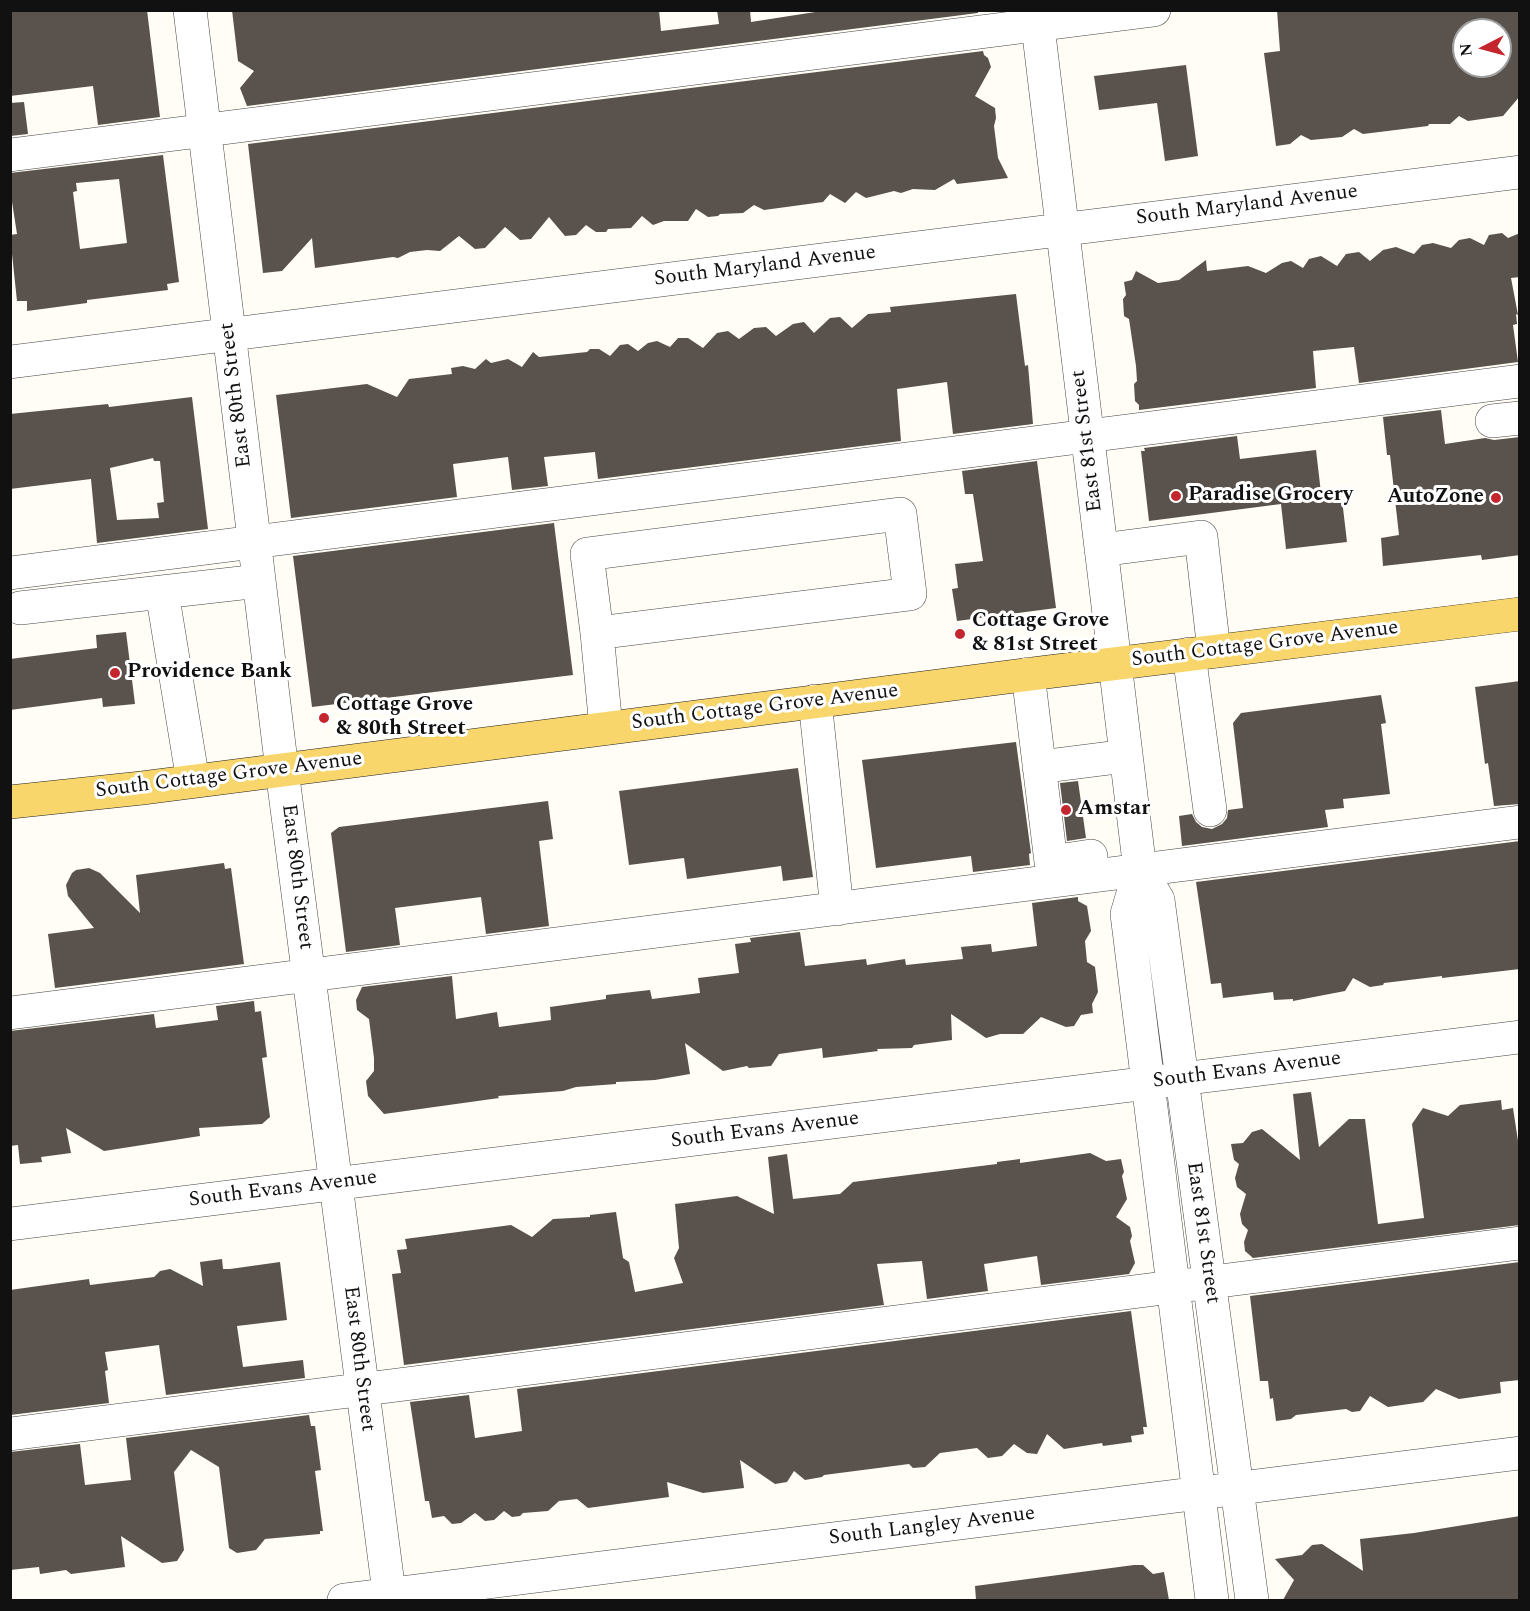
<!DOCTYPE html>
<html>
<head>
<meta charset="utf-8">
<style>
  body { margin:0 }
  #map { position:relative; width:1530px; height:1611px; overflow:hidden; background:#fffdf5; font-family:Spectral,serif }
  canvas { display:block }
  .frame { position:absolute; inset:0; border:12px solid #111; pointer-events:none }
  .north { position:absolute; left:1452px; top:18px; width:60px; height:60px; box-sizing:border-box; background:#fff; border:2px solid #a0a0a0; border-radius:50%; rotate:264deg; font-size:16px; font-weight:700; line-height:24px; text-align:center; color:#111 }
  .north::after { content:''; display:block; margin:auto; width:21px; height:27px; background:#c4262e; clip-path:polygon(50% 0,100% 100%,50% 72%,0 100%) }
</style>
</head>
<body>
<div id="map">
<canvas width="1530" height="1611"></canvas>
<div class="frame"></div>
<div class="north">N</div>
</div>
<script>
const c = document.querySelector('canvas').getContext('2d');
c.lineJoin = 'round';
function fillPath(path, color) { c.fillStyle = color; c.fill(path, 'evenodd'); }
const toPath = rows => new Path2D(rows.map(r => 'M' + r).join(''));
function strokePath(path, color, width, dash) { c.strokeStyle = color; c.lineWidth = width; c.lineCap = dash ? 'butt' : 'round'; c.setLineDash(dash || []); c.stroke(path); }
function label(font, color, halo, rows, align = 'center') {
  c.font = font + ' Spectral,serif'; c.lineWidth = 6; c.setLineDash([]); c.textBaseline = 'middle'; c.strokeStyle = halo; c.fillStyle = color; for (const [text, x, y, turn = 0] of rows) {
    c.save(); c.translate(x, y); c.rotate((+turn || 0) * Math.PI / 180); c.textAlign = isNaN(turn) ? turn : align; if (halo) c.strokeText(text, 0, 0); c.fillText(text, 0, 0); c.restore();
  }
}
const building = toPath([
  [10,10,147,10,160,117,98,125,93,86,10,96],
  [232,10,659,10,661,31,719,24,717,10,750,10,751,22,828,10,978,10,978,13,247,106,240,88,254,71,238,61],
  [1277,10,1520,10,1520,96,1503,116,1468,121,1459,116,1450,124,1429,124,1428,126,1363,134,1354,129,1342,137,1311,140,1301,135,1290,144,1276,146,1264,53,1280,51],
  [1464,30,1500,30,1500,66,1464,66],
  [983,51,984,55,988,58,991,67,975,96,995,108,996,118,994,126,998,158,1008,178,957,184,954,179,935,190,913,189,901,193,894,191,866,198,856,192,845,203,830,194,823,202,764,210,754,205,743,213,720,214,718,216,708,217,696,209,688,221,664,221,653,225,642,216,631,228,608,229,606,232,596,232,586,225,576,235,565,236,549,217,531,239,520,240,505,227,485,248,475,249,459,236,440,251,427,250,410,252,398,258,393,257,315,268,312,238,282,271,263,273,248,144],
  [1186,65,1198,156,1165,161,1157,103,1099,110,1094,76],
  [24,102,28,134,10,136,10,103],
  [163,155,179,282,167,284,168,290,87,300,87,303,27,311,27,301,17,301,10,235,17,234,10,189,10,173],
  [119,179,127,243,80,249,73,192,77,191,76,183],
  [1502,233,1508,238,1520,233,1520,277,1511,278,1518,315,1516,314,1517,324,1513,325,1518,362,1359,383,1354,347,1313,351,1316,388,1139,410,1139,405,1135,401,1134,384,1137,381,1136,366,1129,319,1124,316,1123,299,1126,295,1124,282,1132,280,1136,271,1158,283,1179,280,1206,260,1207,271,1248,266,1266,273,1282,263,1291,261,1303,268,1309,259,1321,256,1337,266,1346,254,1359,252,1370,261,1383,250,1396,247,1414,254,1422,245,1433,243,1451,248,1459,240,1470,238,1484,245,1489,235],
  [1016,294,1025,366,1028,365,1033,424,953,434,947,382,897,389,901,441,598,479,595,452,544,457,548,486,512,490,508,457,453,464,457,497,291,518,276,395,367,384,397,397,409,379,452,374,451,368,463,366,475,369,486,359,491,363,508,359,522,367,533,352,539,357,587,352,590,349,599,349,610,356,620,345,628,344,638,351,648,343,657,341,670,347,678,338,688,338,703,348,717,333,728,331,739,339,754,328,766,327,776,336,793,324,804,322,814,333,830,318,840,317,852,328,868,314,891,312,890,307],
  [192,397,208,529,97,543,91,479,10,489,10,414,108,404,109,407],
  [153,458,154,461,160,461,164,502,157,503,159,518,117,520,110,468],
  [1441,410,1445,444,1485,438,1494,440,1520,437,1520,555,1482,560,1481,555,1383,566,1381,538,1399,535,1390,455,1387,455,1383,417],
  [1237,436,1240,459,1316,450,1321,493,1341,491,1347,542,1286,549,1281,504,1149,521,1141,451,1145,451,1144,448],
  [1037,461,1056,608,957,621,952,589,958,588,955,564,983,561,973,494,965,494,962,471],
  [554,523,573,675,312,707,293,556],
  [126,632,135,704,103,707,102,698,10,710,10,659,97,648,96,635],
  [1520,681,1520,804,1494,806,1488,763,1485,764,1475,687],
  [1381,695,1386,723,1381,724,1390,794,1343,799,1344,808,1325,810,1328,827,1182,846,1179,816,1192,814,1196,822,1202,827,1212,829,1222,824,1227,818,1228,810,1243,808,1233,723,1241,713],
  [1016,742,1031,853,1029,854,1030,865,973,872,971,856,876,868,862,760],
  [798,768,813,877,783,881,781,866,687,879,684,858,629,865,619,791],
  [1078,781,1086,838,1067,841,1060,783],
  [548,801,553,839,539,841,549,926,486,934,481,897,395,908,400,945,346,952,331,833,339,827],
  [1520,841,1520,969,1442,978,1442,976,1384,983,1383,985,1370,987,1353,978,1345,991,1293,1001,1293,999,1274,1000,1273,992,1223,998,1221,983,1211,984,1196,882],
  [224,863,225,869,231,868,244,964,55,988,48,934,94,928,68,896,66,885,72,873,76,870,89,868,100,873,140,913,136,875],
  [1078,897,1078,901,1087,906,1091,931,1085,941,1087,962,1095,967,1098,992,1092,1004,1093,1013,1081,1015,1074,1026,1066,1027,1041,1017,1023,1034,1000,1034,986,1038,951,1014,952,1040,914,1045,912,1048,877,1049,878,1051,823,1058,822,1048,779,1054,771,1066,749,1068,747,1066,723,1071,685,1043,690,1074,655,1080,616,1082,616,1084,576,1087,563,1091,498,1096,499,1098,384,1114,368,1096,366,1081,374,1071,374,1058,369,1019,357,1010,356,1000,362,987,452,976,456,1019,497,1012,499,1027,551,1020,550,1007,606,999,606,995,650,990,652,999,700,993,698,978,739,973,735,944,751,942,750,938,800,932,805,966,866,959,867,965,905,959,906,965,963,959,961,947,991,944,992,952,1037,946,1032,903],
  [254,1001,255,1012,261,1011,267,1057,262,1058,270,1117,262,1124,199,1128,200,1136,104,1151,66,1128,71,1153,41,1157,42,1162,20,1164,18,1145,10,1146,10,1031,154,1014,156,1028,218,1020,216,1006],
  [1311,1092,1319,1147,1349,1119,1365,1119,1378,1224,1424,1218,1412,1124,1423,1108,1448,1116,1460,1105,1501,1100,1502,1110,1513,1108,1520,1154,1520,1225,1253,1258,1245,1251,1244,1242,1248,1230,1242,1224,1240,1214,1246,1194,1237,1187,1235,1178,1239,1164,1234,1160,1231,1144,1243,1143,1252,1132,1262,1129,1300,1160,1293,1094],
  [1090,1153,1106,1161,1121,1159,1124,1172,1122,1176,1127,1199,1116,1217,1130,1227,1132,1236,1130,1241,1135,1263,1129,1274,1041,1285,1037,1256,984,1264,988,1291,927,1299,922,1261,877,1264,884,1305,404,1365,392,1274,401,1273,397,1250,407,1249,405,1239,511,1225,532,1237,553,1219,590,1217,590,1215,616,1212,623,1258,629,1262,635,1292,683,1283,674,1258,679,1248,675,1204,737,1196,774,1214,768,1157,787,1154,793,1199,840,1194,853,1182,997,1164,997,1162,1020,1159,1020,1163],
  [222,1259,223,1269,230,1269,280,1262,287,1320,237,1326,243,1367,303,1360,305,1378,166,1395,159,1345,105,1352,108,1370,105,1371,109,1403,10,1415,10,1290,89,1279,90,1285,154,1277,160,1271,170,1269,203,1286,200,1262],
  [1520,1262,1520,1380,1500,1382,1501,1393,1459,1399,1436,1389,1423,1402,1388,1407,1370,1396,1360,1411,1352,1412,1346,1409,1296,1415,1291,1419,1276,1421,1273,1398,1270,1399,1268,1381,1260,1381,1250,1296],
  [1131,1311,1147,1427,1143,1427,1144,1434,1131,1436,1132,1442,1103,1446,1102,1443,1064,1449,1047,1434,1037,1454,1027,1453,1014,1444,1002,1456,988,1458,977,1448,940,1453,925,1467,913,1468,909,1464,824,1475,822,1477,805,1480,794,1471,787,1482,775,1484,740,1460,744,1488,703,1493,667,1482,669,1497,588,1508,577,1499,559,1501,548,1511,523,1513,520,1516,512,1517,504,1511,494,1520,485,1521,475,1513,461,1523,452,1524,444,1516,432,1518,429,1501,425,1501,410,1402,469,1395,475,1438,522,1431,517,1389],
  [309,1415,311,1426,315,1426,321,1470,315,1471,323,1531,320,1531,320,1534,265,1539,256,1550,237,1553,229,1548,219,1467,191,1450,174,1472,184,1550,177,1561,162,1563,121,1536,125,1567,71,1574,66,1570,40,1574,39,1567,10,1570,10,1452,80,1444,85,1485,131,1480,126,1438],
  [1520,1516,1520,1600,1283,1600,1294,1580,1275,1559,1302,1555,1312,1545,1322,1544,1363,1571,1360,1539,1414,1533],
  [1134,1565,1143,1565,1153,1574,1164,1572,1169,1600,976,1600,975,1586]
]);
const minor = toPath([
  [190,10,282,770,390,1600],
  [1036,10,1140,870,1127,914,1212,1600],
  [10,155,1154,10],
  [10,362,1520,172],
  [1492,421,1520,418],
  [900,514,910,594,597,633,587,554,900,514],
  [1101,550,1201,537,1214,651],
  [10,573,1520,381],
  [162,592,259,581],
  [20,608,162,592,193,781],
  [597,633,606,728],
  [1189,654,1210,810],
  [1028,674,1051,862,1091,856],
  [815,701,837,909],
  [1039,767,1126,756],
  [1140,870,1158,900,1252,1600],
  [10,1013,1520,822],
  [10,1224,1520,1037],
  [10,1434,1520,1243],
  [344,1600,1520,1453]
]);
const major = toPath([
  [10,802,142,788,1047,672,1520,614]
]);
const markers = [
  [1176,496,6,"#c4262e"],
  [1496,498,6,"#c4262e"],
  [960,634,6,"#c4262e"],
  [115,673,6,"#c4262e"],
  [324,718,6,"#c4262e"],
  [1066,810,6,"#c4262e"]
];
const streetNames = [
  ["South Maryland Avenue",1247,206,-7],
  ["South Maryland Avenue",765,267,-7],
  ["East 80th Street",237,395,-97],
  ["East 81st Street",1088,441,-97],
  ["South Cottage Grove Avenue",1265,645,-7],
  ["South Cottage Grove Avenue",765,708,-7],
  ["South Cottage Grove Avenue",229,776,-7],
  ["East 80th Street",296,877,83],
  ["South Evans Avenue",1247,1071,-7],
  ["South Evans Avenue",765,1131,-7],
  ["South Evans Avenue",283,1190,-7],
  ["East 81st Street",1202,1233,82],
  ["East 80th Street",358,1359,83],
  ["South Langley Avenue",932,1527,-7]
];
const poiNames = [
  ["Paradise Grocery",1188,496],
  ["AutoZone",1484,498,"right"],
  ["Cottage Grove",972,622],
  ["& 81st Street",972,646],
  ["Providence Bank",127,673],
  ["Cottage Grove",336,706],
  ["& 80th Street",336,730],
  ["Amstar",1078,810]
];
fillPath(building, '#5a524d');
strokePath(minor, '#444', 34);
strokePath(major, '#222', 34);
strokePath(minor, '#fff', 33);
strokePath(major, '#f9d66b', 33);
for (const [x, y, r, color] of markers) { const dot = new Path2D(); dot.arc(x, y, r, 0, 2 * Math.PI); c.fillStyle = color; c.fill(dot); strokePath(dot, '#fff', 2); }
label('21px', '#111', '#fff', streetNames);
label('bold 21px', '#111', '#fff', poiNames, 'left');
</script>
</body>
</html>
